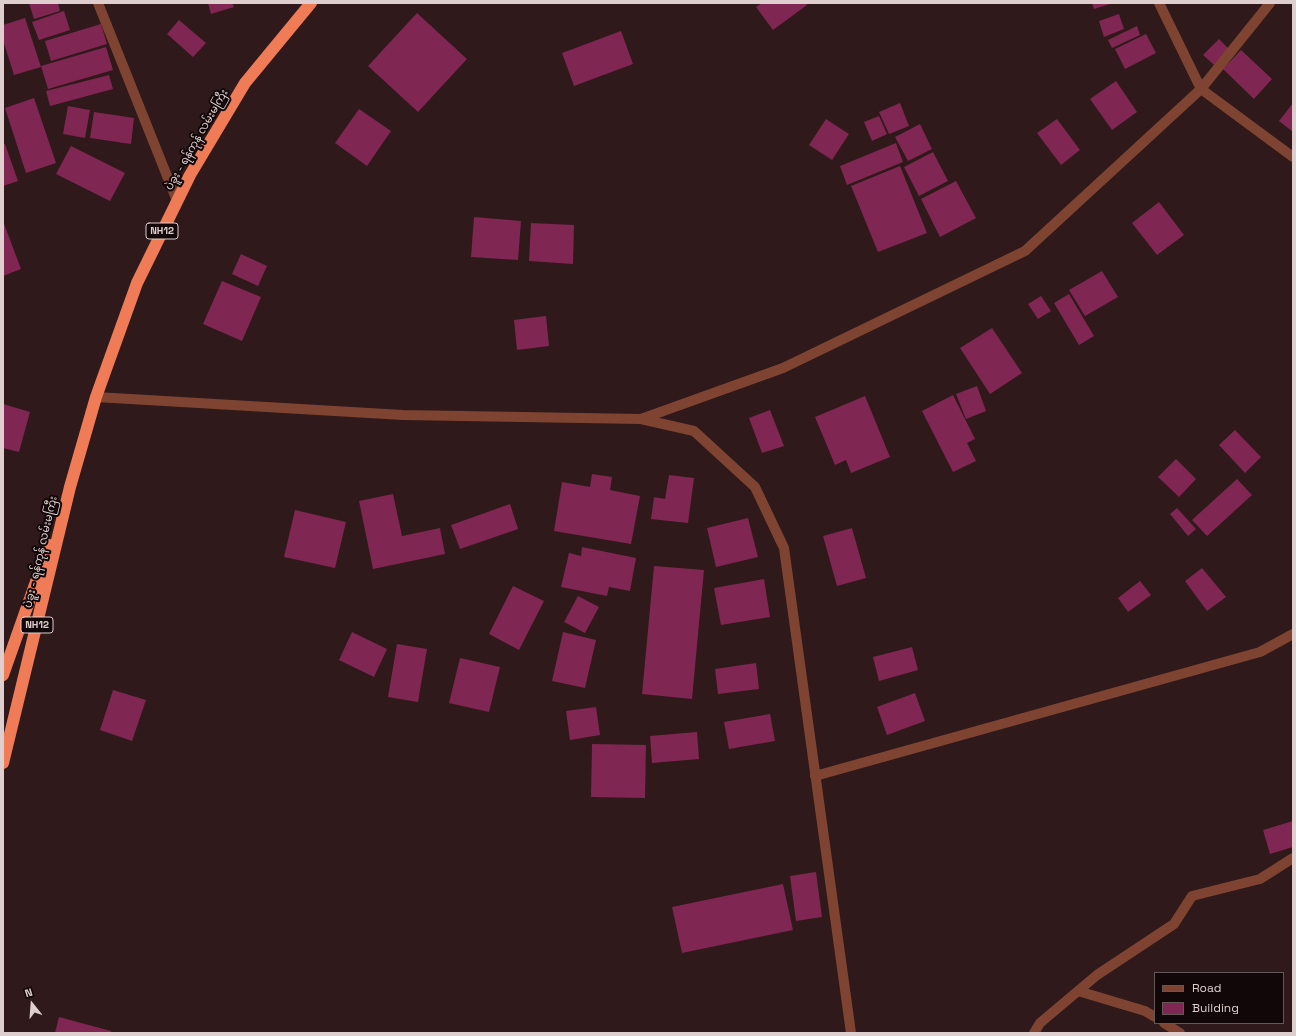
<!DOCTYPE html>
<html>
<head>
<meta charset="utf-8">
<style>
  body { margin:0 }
  #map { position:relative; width:1296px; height:1036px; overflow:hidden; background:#30191a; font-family:"Space Grotesk",sans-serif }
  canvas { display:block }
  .frame { position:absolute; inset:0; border:4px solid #decece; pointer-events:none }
  .legend { position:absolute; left:1154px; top:972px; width:130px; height:52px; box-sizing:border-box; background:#110708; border:1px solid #635757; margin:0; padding:5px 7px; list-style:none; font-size:12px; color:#decece }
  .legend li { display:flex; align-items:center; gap:8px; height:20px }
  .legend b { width:20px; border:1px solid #635757 }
  .north { position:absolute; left:12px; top:984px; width:40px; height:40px; -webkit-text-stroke:3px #110708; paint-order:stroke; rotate:343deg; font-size:11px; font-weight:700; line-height:16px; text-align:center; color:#decece }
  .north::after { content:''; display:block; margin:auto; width:14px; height:18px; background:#decece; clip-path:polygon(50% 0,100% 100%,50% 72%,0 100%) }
</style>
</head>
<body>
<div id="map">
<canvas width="1296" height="1036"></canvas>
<div class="frame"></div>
<ul class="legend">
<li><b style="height:5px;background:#7e4431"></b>Road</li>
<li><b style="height:11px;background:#7f2652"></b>Building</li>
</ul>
<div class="north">N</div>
</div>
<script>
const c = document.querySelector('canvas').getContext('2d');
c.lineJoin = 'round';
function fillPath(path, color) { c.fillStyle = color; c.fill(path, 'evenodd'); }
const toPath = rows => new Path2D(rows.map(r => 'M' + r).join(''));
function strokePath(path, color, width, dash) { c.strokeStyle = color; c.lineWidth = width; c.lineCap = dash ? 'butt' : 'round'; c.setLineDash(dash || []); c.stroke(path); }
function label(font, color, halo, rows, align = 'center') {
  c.font = font + ' "Space Grotesk","Noto Sans Myanmar",sans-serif'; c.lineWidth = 4; c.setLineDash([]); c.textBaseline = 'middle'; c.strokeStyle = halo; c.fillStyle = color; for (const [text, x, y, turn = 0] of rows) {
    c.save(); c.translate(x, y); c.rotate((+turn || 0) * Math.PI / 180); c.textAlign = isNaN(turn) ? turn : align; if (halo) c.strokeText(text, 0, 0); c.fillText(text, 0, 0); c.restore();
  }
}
const building = toPath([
  [29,3,58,3,60,11,34,19],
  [208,3,232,3,234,7,211,14],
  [762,3,806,3,807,5,773,30,756,7],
  [1092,3,1113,3,1094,9],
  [64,11,70,30,39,40,32,22],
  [417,13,467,59,418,112,368,66],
  [1119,14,1124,29,1104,37,1099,21],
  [25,18,41,67,14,75,3,40,3,25],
  [179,20,206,43,193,57,167,34],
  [101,24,107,44,51,61,45,41],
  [1137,26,1140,35,1112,48,1108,40],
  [621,31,633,64,574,86,562,53],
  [1146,34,1156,53,1125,69,1115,49],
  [1219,39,1230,50,1214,65,1203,55],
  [106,47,113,70,48,89,41,66],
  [1241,50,1272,79,1254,99,1223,69],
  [109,75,113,89,50,106,46,91],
  [1116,81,1137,112,1112,130,1090,99],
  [34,98,56,163,26,173,5,108],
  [900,103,909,126,889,134,879,112],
  [1293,103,1293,132,1279,121],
  [68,106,90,110,85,138,63,134],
  [359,109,391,131,367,166,335,143],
  [94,112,134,118,131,144,90,138],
  [879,116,887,134,872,141,864,122],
  [826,119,849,134,832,160,809,145],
  [1057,119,1080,150,1061,165,1037,133],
  [920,124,932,149,908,161,895,137],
  [896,143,903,162,847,185,840,166],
  [5,144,18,181,3,186,3,145],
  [71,146,125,173,110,201,56,174],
  [933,152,948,181,919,196,904,167],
  [900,166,927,233,878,252,851,186],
  [956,181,976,218,940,237,921,199],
  [1159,202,1184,235,1157,255,1132,223],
  [474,217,521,221,518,260,471,257],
  [3,221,21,269,3,276],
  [531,223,574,225,573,264,529,261],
  [241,254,267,266,258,286,232,274],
  [1102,271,1118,297,1085,316,1069,290],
  [222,281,261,297,242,341,203,324],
  [1069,294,1094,336,1079,345,1054,303],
  [1041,296,1051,311,1038,319,1028,304],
  [546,316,549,346,517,350,514,320],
  [992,328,1022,373,990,394,960,348],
  [977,386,986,411,966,419,956,394],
  [953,395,975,439,967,443,976,461,953,472,922,411],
  [865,396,890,457,851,473,846,460,835,465,815,417],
  [3,404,30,412,19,452,3,448],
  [770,410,784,446,762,453,749,418],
  [1235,430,1261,457,1245,473,1219,445],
  [1176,459,1196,479,1179,497,1158,477],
  [592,474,612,477,610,490,640,496,631,544,554,531,562,482,590,487],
  [669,475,694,478,688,523,651,519,654,497,665,499],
  [1237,479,1252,495,1207,536,1192,520],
  [393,494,402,536,440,528,445,554,373,569,359,501],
  [510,504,518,529,460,549,451,525],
  [1177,508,1196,529,1188,536,1170,514],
  [295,510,346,522,335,568,284,557],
  [748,518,758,557,716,567,707,528],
  [852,528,866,578,837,586,823,536],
  [582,547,636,558,630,591,609,587,607,596,561,587,569,553,581,556],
  [654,566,704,570,692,699,642,694],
  [1202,568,1226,597,1207,611,1185,581],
  [764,579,770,617,721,625,714,588],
  [1140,581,1151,595,1128,612,1118,598],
  [513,586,544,601,519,650,489,634],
  [578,596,599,607,585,633,564,622],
  [352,632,387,649,374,677,339,660],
  [563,632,596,640,585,688,552,681],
  [397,644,427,649,418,702,388,697],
  [912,647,918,670,879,681,873,657],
  [460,658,500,667,489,712,449,703],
  [756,663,759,689,718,694,715,669],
  [113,690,146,700,132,741,100,730],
  [915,693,925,721,887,735,877,707],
  [596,707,600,735,570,740,566,711],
  [770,714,775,741,729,749,724,722],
  [697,732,699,759,652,763,650,736],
  [592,744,646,745,645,798,591,797],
  [1293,821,1293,847,1270,854,1263,830],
  [816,872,822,917,796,921,790,876],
  [783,884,793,930,682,953,672,907],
  [59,1017,111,1031,111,1033,55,1033]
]);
const street = toPath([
  [98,3,177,201],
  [1159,3,1201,89,1293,157],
  [96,397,403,415,641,419,783,368,1025,251,1201,89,1270,3],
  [641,419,694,431,755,487,784,548,851,1033],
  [815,776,1260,652,1293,634],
  [1078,991,1145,1011,1155,1017],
  [1164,1023,1180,1033],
  [1034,1033,1040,1023,1097,975,1174,924,1192,896,1260,879,1293,858]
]);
const highway = toPath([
  [3,675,49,545],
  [3,763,70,487,96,397,137,283,190,175,245,83,311,3]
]);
const shields = [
  [162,231,32],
  [37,625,32]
];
const shieldNames = [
  ["NH12",162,231],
  ["NH12",37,625]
];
const streetNames = [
  ["ပဲခူး - ရန်ကုန် လမ်းမကြီး",197,140,-60],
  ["ပဲခူး - ရန်ကုန် လမ်းမကြီး",41,552,-77]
];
fillPath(building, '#7f2652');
strokePath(street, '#7e4431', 10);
strokePath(highway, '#ef7c56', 12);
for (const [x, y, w] of shields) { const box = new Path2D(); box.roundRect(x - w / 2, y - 8, w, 16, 3); c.fillStyle = '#110708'; c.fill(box); strokePath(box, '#decece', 1); }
label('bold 10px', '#decece', null, shieldNames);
label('11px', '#decece', '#110708', streetNames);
</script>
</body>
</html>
